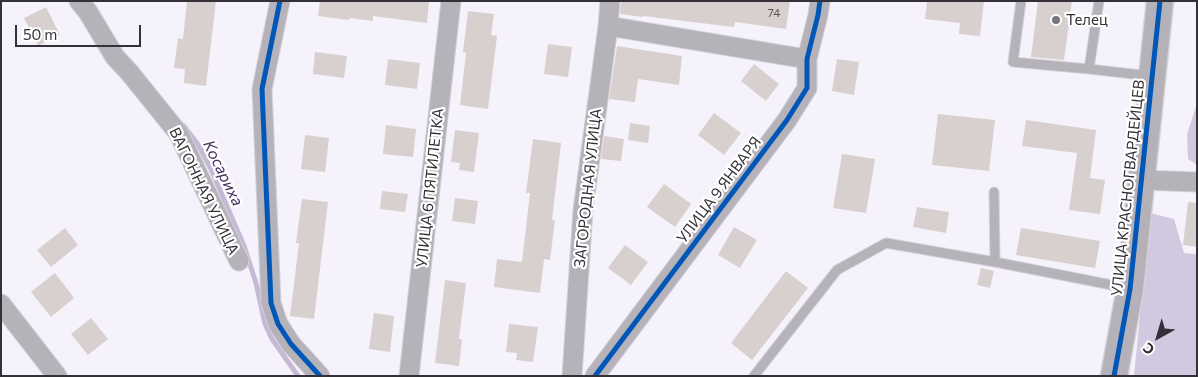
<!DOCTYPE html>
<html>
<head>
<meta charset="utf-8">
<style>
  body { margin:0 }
  #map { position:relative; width:1198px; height:377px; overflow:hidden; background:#f6f2fc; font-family:Commissioner,sans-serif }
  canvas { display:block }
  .frame { position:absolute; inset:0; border:2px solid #333137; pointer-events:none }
  .north { position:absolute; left:1133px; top:312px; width:50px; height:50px; -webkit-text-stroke:4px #fff; paint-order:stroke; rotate:219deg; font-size:14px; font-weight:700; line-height:20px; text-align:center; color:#333137 }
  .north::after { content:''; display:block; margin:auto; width:18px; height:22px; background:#333137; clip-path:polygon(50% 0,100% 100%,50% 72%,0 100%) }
  .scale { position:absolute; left:15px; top:25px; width:126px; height:22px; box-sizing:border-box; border:2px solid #333137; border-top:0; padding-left:6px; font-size:15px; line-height:18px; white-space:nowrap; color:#333137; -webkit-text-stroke:4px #fff; paint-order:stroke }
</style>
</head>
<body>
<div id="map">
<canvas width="1198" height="377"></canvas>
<div class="frame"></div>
<div class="north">С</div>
<div class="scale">50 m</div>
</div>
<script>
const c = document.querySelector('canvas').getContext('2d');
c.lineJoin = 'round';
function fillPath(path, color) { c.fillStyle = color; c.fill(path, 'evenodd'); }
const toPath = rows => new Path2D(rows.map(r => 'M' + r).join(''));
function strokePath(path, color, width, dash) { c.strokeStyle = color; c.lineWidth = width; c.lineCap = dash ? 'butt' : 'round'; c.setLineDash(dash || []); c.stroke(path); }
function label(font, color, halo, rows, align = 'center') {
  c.font = font + ' Commissioner,sans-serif'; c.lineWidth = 4.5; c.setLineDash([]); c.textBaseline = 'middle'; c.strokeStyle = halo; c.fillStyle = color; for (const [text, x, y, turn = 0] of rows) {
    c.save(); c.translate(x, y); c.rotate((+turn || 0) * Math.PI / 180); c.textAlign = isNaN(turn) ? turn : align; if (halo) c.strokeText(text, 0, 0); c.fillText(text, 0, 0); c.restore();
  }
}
const forest = toPath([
  [1197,104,1197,165,1188,159,1187,134],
  [1150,213,1174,219,1184,253,1197,254,1197,376,1134,376]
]);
const stream = toPath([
  [184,126,199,146,211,169,244,246,256,283,265,324,272,339,298,376]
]);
const building = toPath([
  [187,1,216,1,206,86,184,83,185,69,174,68,178,38,183,39],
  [320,1,429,1,427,23,373,16,373,21,350,18,349,20,318,16],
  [621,1,790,1,786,29,735,22,734,27,643,16,643,17,620,14],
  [927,1,984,1,980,36,959,34,960,23,925,19],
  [1038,1,1072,1,1064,60,1031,57],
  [46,7,60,35,38,46,24,18],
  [468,11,494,14,491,35,497,36,488,109,460,105,466,53,463,52],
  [548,44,572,47,568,77,544,74],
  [617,46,682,56,679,85,638,79,635,102,609,99],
  [315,52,347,56,344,78,313,74],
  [388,59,420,63,417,89,385,85],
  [837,59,859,62,854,95,832,91],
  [754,64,779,84,766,101,741,81],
  [714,113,741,133,724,155,698,135],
  [938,114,995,120,989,171,932,165],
  [1026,120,1096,130,1090,178,1105,180,1100,214,1069,210,1077,153,1022,146],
  [630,123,650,126,648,143,628,140],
  [386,125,416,129,413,157,383,154],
  [455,130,479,133,474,172,459,170,460,163,451,162],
  [305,135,329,138,325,172,301,169],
  [604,136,624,139,621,161,601,159],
  [533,139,561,143,552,220,555,220,550,260,544,259,540,293,494,287,497,259,522,262,530,193,526,193],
  [842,154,875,159,866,213,833,208],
  [664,184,691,204,675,227,647,207],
  [382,191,408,194,405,212,380,209],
  [455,198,478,201,475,224,452,221],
  [302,199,328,202,314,319,290,316,299,243,296,243],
  [1188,202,1197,203,1197,247,1183,245],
  [917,207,949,212,946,233,913,227],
  [734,227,757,240,740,268,718,255],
  [65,228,78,245,51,267,37,250],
  [1021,228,1100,241,1095,268,1016,255],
  [625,245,648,262,631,285,608,268],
  [981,268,994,271,990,288,977,285],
  [786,271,808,288,752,360,731,343],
  [55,273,74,298,51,317,31,292],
  [445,280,466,283,459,339,462,339,459,366,435,363],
  [374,313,394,316,390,352,369,349],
  [91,318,108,339,88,355,71,334],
  [509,324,538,327,533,362,516,360,517,353,506,352]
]);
const lane = toPath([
  [1021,1,1013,62,1089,69],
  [1099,1,1089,69,1150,76],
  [994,192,995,262],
  [754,376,837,270,886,243,995,262,1127,288]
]);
const street = toPath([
  [79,1,88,12,115,57,129,72,179,134,239,261],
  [280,1,262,89,271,303,278,324,291,344,320,376],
  [608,26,807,59],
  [1141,180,1197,182],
  [1,304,57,376],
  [409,376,451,1],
  [572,376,583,210,608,26,610,1],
  [595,376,787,120,807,88,807,59,818,15,820,1]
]);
const secondary = toPath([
  [1114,376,1130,289,1160,1]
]);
const cycleway = toPath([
  [280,1,262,89,271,303,278,324,291,344,320,376],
  [595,376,787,120,807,88,807,59,818,15,820,1],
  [1114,376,1130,289,1160,1]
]);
const markers = [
  [1056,20,5,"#77757c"]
];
const numberNames = [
  ["74",774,13]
];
const poiNames = [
  ["Телец",1066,20]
];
const streetNames = [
  ["УЛИЦА 6 ПЯТИЛЕТКА",430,188,-84],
  ["ЗАГОРОДНАЯ УЛИЦА",588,188,-84],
  ["УЛИЦА КРАСНОГВАРДЕЙЦЕВ",1128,188,-84],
  ["УЛИЦА 9 ЯНВАРЯ",719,190,-53],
  ["ВАГОННАЯ УЛИЦА",204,191,64]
];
const waterNames = [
  ["Косариха",223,173,64]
];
fillPath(forest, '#d2c9e0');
strokePath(stream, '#c5bad5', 5);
fillPath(building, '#d7d0cf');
strokePath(lane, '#d3d0d8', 11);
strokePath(street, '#d3d0d8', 21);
strokePath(secondary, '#d3d0d8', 29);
strokePath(lane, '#b5b2b9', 9);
strokePath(street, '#b5b2b9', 19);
strokePath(secondary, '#b5b1b9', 26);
strokePath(cycleway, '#0057b8', 5);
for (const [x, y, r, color] of markers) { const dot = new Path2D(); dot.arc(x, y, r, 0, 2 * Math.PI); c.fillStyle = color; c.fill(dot); strokePath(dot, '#fff', 2); }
label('12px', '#5c595d', null, numberNames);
label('15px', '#333137', '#fff', poiNames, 'left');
label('15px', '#333137', '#fff', streetNames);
label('italic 16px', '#473260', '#fff', waterNames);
</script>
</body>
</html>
